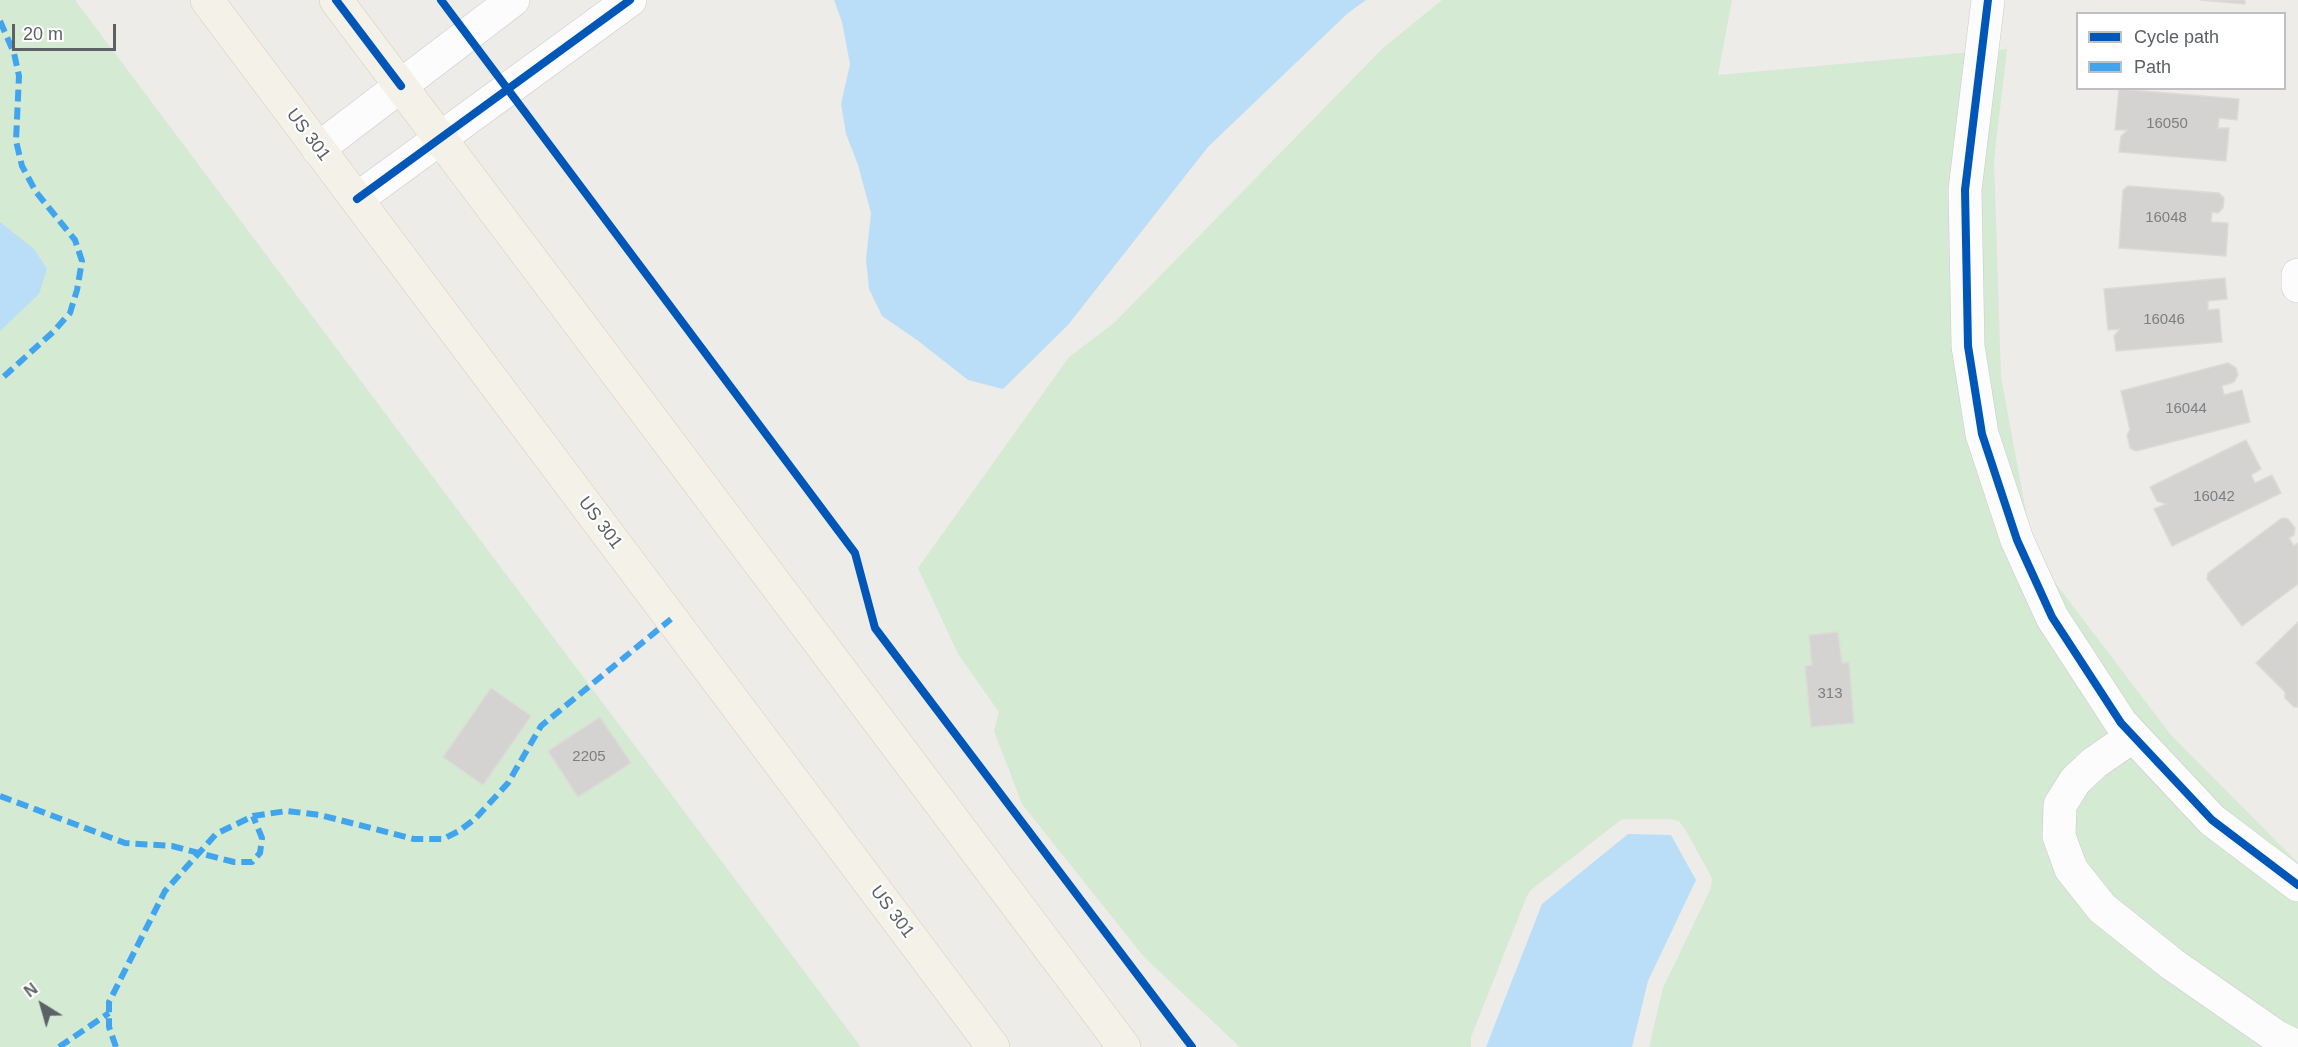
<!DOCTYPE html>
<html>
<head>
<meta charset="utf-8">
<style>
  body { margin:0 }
  #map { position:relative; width:2298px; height:1047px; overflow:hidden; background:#edece8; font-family:Arial,sans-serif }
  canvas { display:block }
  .legend { position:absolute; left:2076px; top:12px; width:210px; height:78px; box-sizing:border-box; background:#fff; border:2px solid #bec0c2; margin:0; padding:8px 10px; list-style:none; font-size:18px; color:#5d6166 }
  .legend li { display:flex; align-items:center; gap:12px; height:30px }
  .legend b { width:30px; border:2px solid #bec0c2 }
  .north { position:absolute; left:12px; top:975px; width:60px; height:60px; -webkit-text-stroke:4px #fff; paint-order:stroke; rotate:323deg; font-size:16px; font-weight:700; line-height:24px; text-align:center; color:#5d6166 }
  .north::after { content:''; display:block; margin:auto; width:21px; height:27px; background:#5d6166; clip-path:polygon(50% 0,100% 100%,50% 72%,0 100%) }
  .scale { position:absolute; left:12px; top:24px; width:104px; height:27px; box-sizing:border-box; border:3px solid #5d6166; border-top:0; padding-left:8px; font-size:18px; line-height:21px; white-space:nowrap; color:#5d6166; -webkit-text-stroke:4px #fff; paint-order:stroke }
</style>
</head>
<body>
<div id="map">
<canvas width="2298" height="1047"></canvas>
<ul class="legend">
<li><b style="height:8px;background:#0057b8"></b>Cycle path</li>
<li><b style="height:8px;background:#40a5ee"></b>Path</li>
</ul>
<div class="north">N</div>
<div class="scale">20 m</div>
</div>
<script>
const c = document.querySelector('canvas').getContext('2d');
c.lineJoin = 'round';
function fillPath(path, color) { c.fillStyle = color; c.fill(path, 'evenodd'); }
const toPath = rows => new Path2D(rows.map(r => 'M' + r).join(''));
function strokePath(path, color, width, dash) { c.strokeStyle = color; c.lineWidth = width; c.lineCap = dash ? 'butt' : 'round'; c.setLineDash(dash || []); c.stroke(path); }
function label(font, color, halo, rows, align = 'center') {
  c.font = font + ' Arial,sans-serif'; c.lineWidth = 4.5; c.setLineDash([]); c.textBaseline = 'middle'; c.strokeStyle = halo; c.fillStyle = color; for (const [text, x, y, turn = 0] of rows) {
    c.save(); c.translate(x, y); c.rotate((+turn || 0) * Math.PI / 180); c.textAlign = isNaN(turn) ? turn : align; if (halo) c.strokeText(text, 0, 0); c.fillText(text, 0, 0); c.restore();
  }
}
const green = toPath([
  [0,0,75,0,861,1047,0,1047],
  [1442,0,1732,0,1718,75,2007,49,1994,160,2001,377,2034,555,2171,735,2298,863,2298,1047,1649,1047,1663,988,1711,888,1712,878,1685,829,1679,821,1670,819,1622,819,1531,890,1527,896,1471,1037,1471,1047,1240,1047,1144,957,1022,804,994,731,999,712,958,654,918,568,1069,357,1114,323,1382,49]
]);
const water = toPath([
  [834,0,1366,0,1348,13,1208,147,1068,325,1003,389,968,380,917,340,882,316,869,289,866,259,871,213,858,165,846,134,841,104,850,64,842,22],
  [0,222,34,249,47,269,39,294,0,331],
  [1628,834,1671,835,1696,880,1648,981,1632,1047,1486,1047,1542,904]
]);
const building = toPath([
  [2200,0,2245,0,2245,4,2200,0],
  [2119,89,2239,99,2237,120,2219,118,2218,128,2229,128,2226,161,2119,152,2121,136,2128,130,2115,130,2119,89],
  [2128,186,2219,193,2224,198,2223,208,2218,213,2212,212,2211,222,2228,223,2226,256,2119,248,2123,190,2128,186],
  [2225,278,2227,299,2208,301,2208,310,2219,309,2222,342,2116,351,2114,336,2120,329,2108,330,2104,289,2225,278],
  [2228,363,2236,368,2238,375,2234,382,2222,386,2224,395,2242,390,2250,422,2136,451,2130,448,2127,435,2130,430,2121,391,2228,363],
  [2246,440,2261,469,2251,475,2255,483,2272,475,2281,493,2172,546,2154,509,2166,504,2157,501,2150,487,2246,440],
  [2282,518,2288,519,2295,528,2294,535,2289,538,2294,546,2298,543,2298,584,2242,626,2207,579,2208,573,2282,518],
  [2298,622,2298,707,2294,707,2285,698,2285,692,2256,663,2298,622],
  [1838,632,1842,663,1849,662,1854,723,1811,727,1805,666,1812,665,1809,635,1838,632],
  [491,688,531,716,483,785,443,757,491,688],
  [600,717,631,763,578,797,548,751,600,717]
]);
const minor = toPath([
  [1988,0,1965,190,1968,346,1982,434,2017,540,2052,617,2121,723,2212,820,2298,885],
  [318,149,513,0],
  [357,199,630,0],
  [2298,275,2298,286],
  [2133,736,2094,763,2075,781,2060,805,2059,836,2071,869,2102,908,2172,964,2277,1037,2298,1047]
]);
const major = toPath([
  [207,0,993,1047],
  [336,0,1124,1047]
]);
const quiet = toPath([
  [0,21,14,53,19,76,16,141,22,166,36,192,75,240,82,261,77,290,70,313,53,332,0,380],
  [0,796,125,843,172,846,234,862,252,862,260,853,262,838,253,816],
  [59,1047,109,1013],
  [116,1047,109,1027,109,1002,165,891,216,834,253,816,287,811,320,815,414,839,443,839,459,831,476,818,508,783,541,726,671,619]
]);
const cycleway = toPath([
  [336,0,401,86],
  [441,0,855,553,875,628,1192,1047],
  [1988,0,1965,190,1968,346,1982,434,2017,540,2052,617,2121,723,2212,820,2298,885],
  [357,199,630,0]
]);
const numberNames = [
  ["16050",2167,124],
  ["16048",2166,218],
  ["16046",2164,320],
  ["16044",2186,409],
  ["16042",2214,497],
  ["313",1830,694],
  ["2205",589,757]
];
const streetNames = [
  ["US 301",308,135,53],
  ["US 301",600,523,53],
  ["US 301",892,912,53]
];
fillPath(green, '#d4ead2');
fillPath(water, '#bbdef8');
fillPath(building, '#d4d3d1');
strokePath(building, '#dcdbd7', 1.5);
strokePath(minor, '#cacaca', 34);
strokePath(major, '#d6cdb5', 34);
strokePath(minor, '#fcfcfc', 33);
strokePath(major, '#f3f1e8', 33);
strokePath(quiet, '#40a5ee', 6, [12, 6]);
strokePath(cycleway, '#0057b8', 8);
label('15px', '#7c7f82', null, numberNames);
label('18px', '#5d6166', '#fff', streetNames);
</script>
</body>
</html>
